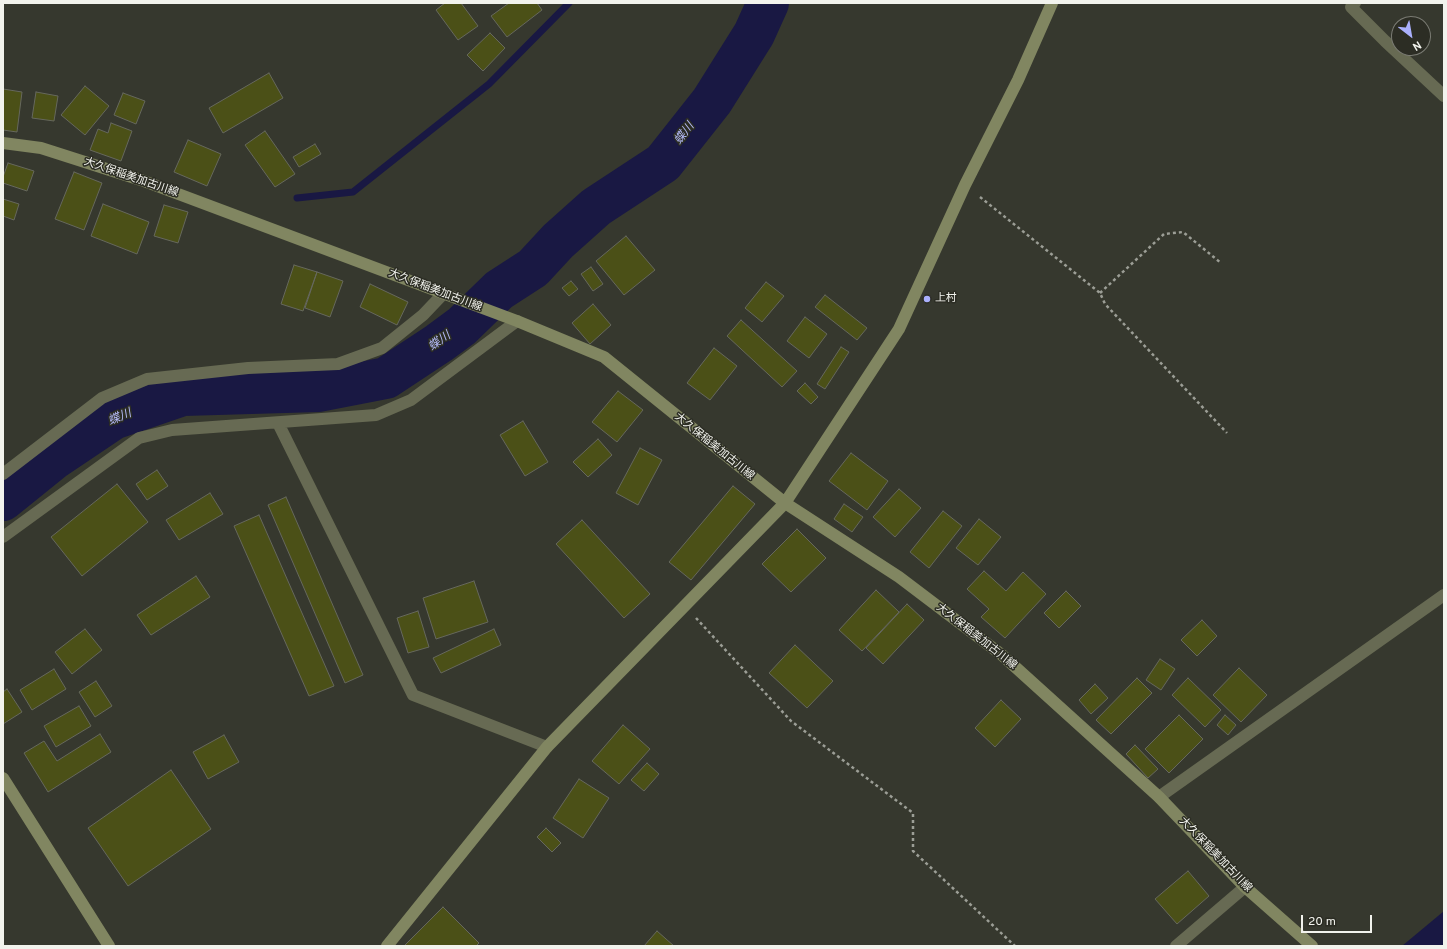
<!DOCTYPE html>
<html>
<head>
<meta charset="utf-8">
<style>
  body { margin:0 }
  #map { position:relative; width:1447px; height:949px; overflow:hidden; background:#36382e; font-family:Overpass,sans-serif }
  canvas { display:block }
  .frame { position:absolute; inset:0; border:4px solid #f2f3ed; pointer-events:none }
  .north { position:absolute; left:1391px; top:16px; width:40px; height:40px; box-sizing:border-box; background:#2c2d24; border:1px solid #7b7c74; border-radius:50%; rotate:149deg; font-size:11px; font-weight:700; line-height:16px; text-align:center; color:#f2f3ed }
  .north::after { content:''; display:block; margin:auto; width:14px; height:18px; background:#aab0fc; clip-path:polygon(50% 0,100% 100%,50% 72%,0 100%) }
  .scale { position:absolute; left:1301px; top:915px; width:71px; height:18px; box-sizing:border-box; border:2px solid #f2f3ed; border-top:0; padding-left:5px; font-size:12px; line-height:14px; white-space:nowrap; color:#f2f3ed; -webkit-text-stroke:3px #2c2d24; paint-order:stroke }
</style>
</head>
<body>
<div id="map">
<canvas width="1447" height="949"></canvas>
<div class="frame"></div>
<div class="north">N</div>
<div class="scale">20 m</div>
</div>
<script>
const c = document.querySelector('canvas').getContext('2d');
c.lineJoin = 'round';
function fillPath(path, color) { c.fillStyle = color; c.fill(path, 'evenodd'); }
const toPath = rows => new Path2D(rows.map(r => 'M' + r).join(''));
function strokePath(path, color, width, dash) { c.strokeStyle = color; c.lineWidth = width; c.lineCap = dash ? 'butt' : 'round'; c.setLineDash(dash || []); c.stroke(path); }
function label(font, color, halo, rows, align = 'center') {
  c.font = font + ' Overpass,"Noto Sans JP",sans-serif'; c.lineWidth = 3; c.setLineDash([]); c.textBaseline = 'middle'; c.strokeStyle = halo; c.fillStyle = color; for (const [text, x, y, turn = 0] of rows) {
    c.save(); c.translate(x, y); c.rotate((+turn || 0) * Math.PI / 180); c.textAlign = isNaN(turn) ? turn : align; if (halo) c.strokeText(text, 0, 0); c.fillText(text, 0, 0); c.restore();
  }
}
const water = toPath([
  [1444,911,1444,946,1402,946]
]);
const stream = toPath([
  [297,198,353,192,489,84,569,3]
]);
const river = toPath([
  [3,500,55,458,113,419,183,395,319,391,386,378,439,343,462,326,499,290,533,268,558,241,596,207,663,163,712,101,754,34,768,3]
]);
const building = toPath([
  [445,3,461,3,478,26,458,40,436,10,445,3],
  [509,3,537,3,542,10,507,37,491,16,509,3],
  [490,33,505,48,483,71,467,55,490,33],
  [269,73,283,98,223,133,209,108,269,73],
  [85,86,109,106,85,135,61,115,85,86],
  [3,89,22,92,17,132,3,130,3,89],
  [36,92,58,96,54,121,32,118,36,92],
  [123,93,145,101,136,124,114,115,123,93],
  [111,123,132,131,121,161,90,150,98,129,108,133,111,123],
  [265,131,295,174,275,187,245,145,265,131],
  [188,140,221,154,207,186,174,172,188,140],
  [315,144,321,154,299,167,293,157,315,144],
  [8,163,34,171,27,191,3,183,3,177,8,163],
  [74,172,102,183,84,230,55,219,74,172],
  [3,199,19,204,14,220,3,216,3,199],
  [103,204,149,222,137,254,91,236,103,204],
  [164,205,188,212,178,243,154,236,164,205],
  [626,236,655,270,624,295,596,261,626,236],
  [294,265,317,272,303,311,281,304,294,265],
  [591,267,603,284,593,291,581,274,591,267],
  [317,272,343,281,330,317,305,308,317,272],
  [571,281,578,289,569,296,562,288,571,281],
  [766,282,784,296,762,322,745,308,766,282],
  [370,284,408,302,397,325,360,307,370,284],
  [825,295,867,328,857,340,815,307,825,295],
  [593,304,611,325,590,344,572,323,593,304],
  [805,317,827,334,809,358,787,341,805,317],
  [741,320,797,371,782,387,727,336,741,320],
  [841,347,849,352,825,389,817,384,841,347],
  [714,348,737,366,710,400,687,383,714,348],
  [805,383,818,397,811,404,797,391,805,383],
  [618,391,643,410,617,442,592,422,618,391],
  [523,421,548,462,525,476,500,435,523,421],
  [598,439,612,455,588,477,573,462,598,439],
  [640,448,662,460,638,505,616,493,640,448],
  [851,453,888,481,867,510,829,481,851,453],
  [157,470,168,486,147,500,136,484,157,470],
  [117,484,148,522,82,576,51,537,117,484],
  [733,486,755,504,691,580,669,562,733,486],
  [899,489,921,508,895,537,873,517,899,489],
  [210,493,223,514,179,540,166,520,210,493],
  [286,497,363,675,345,683,268,505,286,497],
  [844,504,863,517,852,532,834,519,844,504],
  [943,511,962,526,929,568,910,552,943,511],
  [259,515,334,686,309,696,234,526,259,515],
  [979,519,1001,537,978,565,956,548,979,519],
  [582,520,650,594,624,618,556,544,582,520],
  [797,529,826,558,791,592,762,564,797,529],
  [984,571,1006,591,1023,572,1046,594,1005,638,981,617,989,609,967,589,984,571],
  [196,576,210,597,151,635,137,615,196,576],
  [474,581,488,622,436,639,423,598,474,581],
  [876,590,899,612,862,651,839,630,876,590],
  [1066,591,1081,606,1059,628,1044,613,1066,591],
  [907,604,924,620,883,664,866,648,907,604],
  [418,611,429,647,408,653,397,618,418,611],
  [1202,620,1217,636,1197,656,1181,640,1202,620],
  [85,629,102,650,72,674,55,652,85,629],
  [494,629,501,645,441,673,433,658,494,629],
  [795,645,833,681,807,708,769,673,795,645],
  [1160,659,1175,669,1161,690,1146,680,1160,659],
  [1239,668,1267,695,1241,722,1213,695,1239,668],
  [54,669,66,689,32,710,20,690,54,669],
  [1137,678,1152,693,1111,734,1096,720,1137,678],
  [1188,678,1221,710,1205,727,1172,695,1188,678],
  [96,681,112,706,95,717,79,692,96,681],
  [1095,684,1108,698,1091,714,1079,700,1095,684],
  [7,689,22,712,3,724,3,692,7,689],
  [1001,700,1021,719,995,747,975,728,1001,700],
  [79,706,91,726,56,747,44,726,79,706],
  [1179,715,1203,739,1169,773,1145,749,1179,715],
  [1225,715,1236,725,1228,735,1217,725,1225,715],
  [623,725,650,749,619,784,592,761,623,725],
  [100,734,111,752,48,792,24,753,44,741,57,761,100,734],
  [224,735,239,762,208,779,193,752,224,735],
  [1135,745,1158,769,1148,778,1126,754,1135,745],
  [647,763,659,774,644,791,631,780,647,763],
  [171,770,211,829,128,886,88,828,171,770],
  [579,779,609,798,583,838,553,818,579,779],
  [546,828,561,843,552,852,537,837,546,828],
  [1188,871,1209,896,1177,924,1155,899,1188,871],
  [443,907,479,943,476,946,404,946,443,907],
  [657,931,674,946,644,946,657,931]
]);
const path = toPath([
  [980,197,1100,293,1105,304,1227,433],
  [1100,293,1164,234,1183,232,1221,263],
  [696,618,791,721,913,813,913,851,1015,946]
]);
const street = toPath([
  [1355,3,1351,7,1385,41,1444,96],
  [278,423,413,695,547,747],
  [3,474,102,398,147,379,248,368,338,364,382,348,423,315,443,294],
  [3,537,139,438,172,430,376,415,411,400,517,321],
  [1159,797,1444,595],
  [1176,946,1245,887]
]);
const secondary = toPath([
  [3,143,41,148,141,180,517,321,604,357,785,503,899,577,1002,655,1159,797,1245,887,1312,946],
  [3,778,109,946],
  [387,946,547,747,785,503,899,329,965,185,1018,80,1052,3]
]);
const markers = [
  [927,299,4,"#aab0fc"]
];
const streetNames = [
  ["大久保稲美加古川線",131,178,19],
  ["大久保稲美加古川線",435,291,21],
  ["大久保稲美加古川線",714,447,39],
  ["大久保稲美加古川線",976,637,38],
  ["大久保稲美加古川線",1215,855,46]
];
const poiNames = [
  ["上村",935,299]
];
const waterNames = [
  ["蝶川",685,134,-52],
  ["蝶川",440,342,-35],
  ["蝶川",120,418,-23]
];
fillPath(water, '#191843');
strokePath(stream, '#191843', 7);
strokePath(river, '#191843', 42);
fillPath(building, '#4b5017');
strokePath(building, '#66685d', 1);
strokePath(path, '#9c9e96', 2.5, [3, 3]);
strokePath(street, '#676a53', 12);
strokePath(secondary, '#818661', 12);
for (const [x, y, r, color] of markers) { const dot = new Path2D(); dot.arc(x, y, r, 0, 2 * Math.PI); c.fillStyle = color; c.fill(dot); strokePath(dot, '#2c2d24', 1.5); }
label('11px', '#f2f3ed', '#2c2d24', streetNames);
label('11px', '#f2f3ed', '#2c2d24', poiNames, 'left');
label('italic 12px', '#b2b8f5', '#2c2d24', waterNames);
</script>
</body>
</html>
